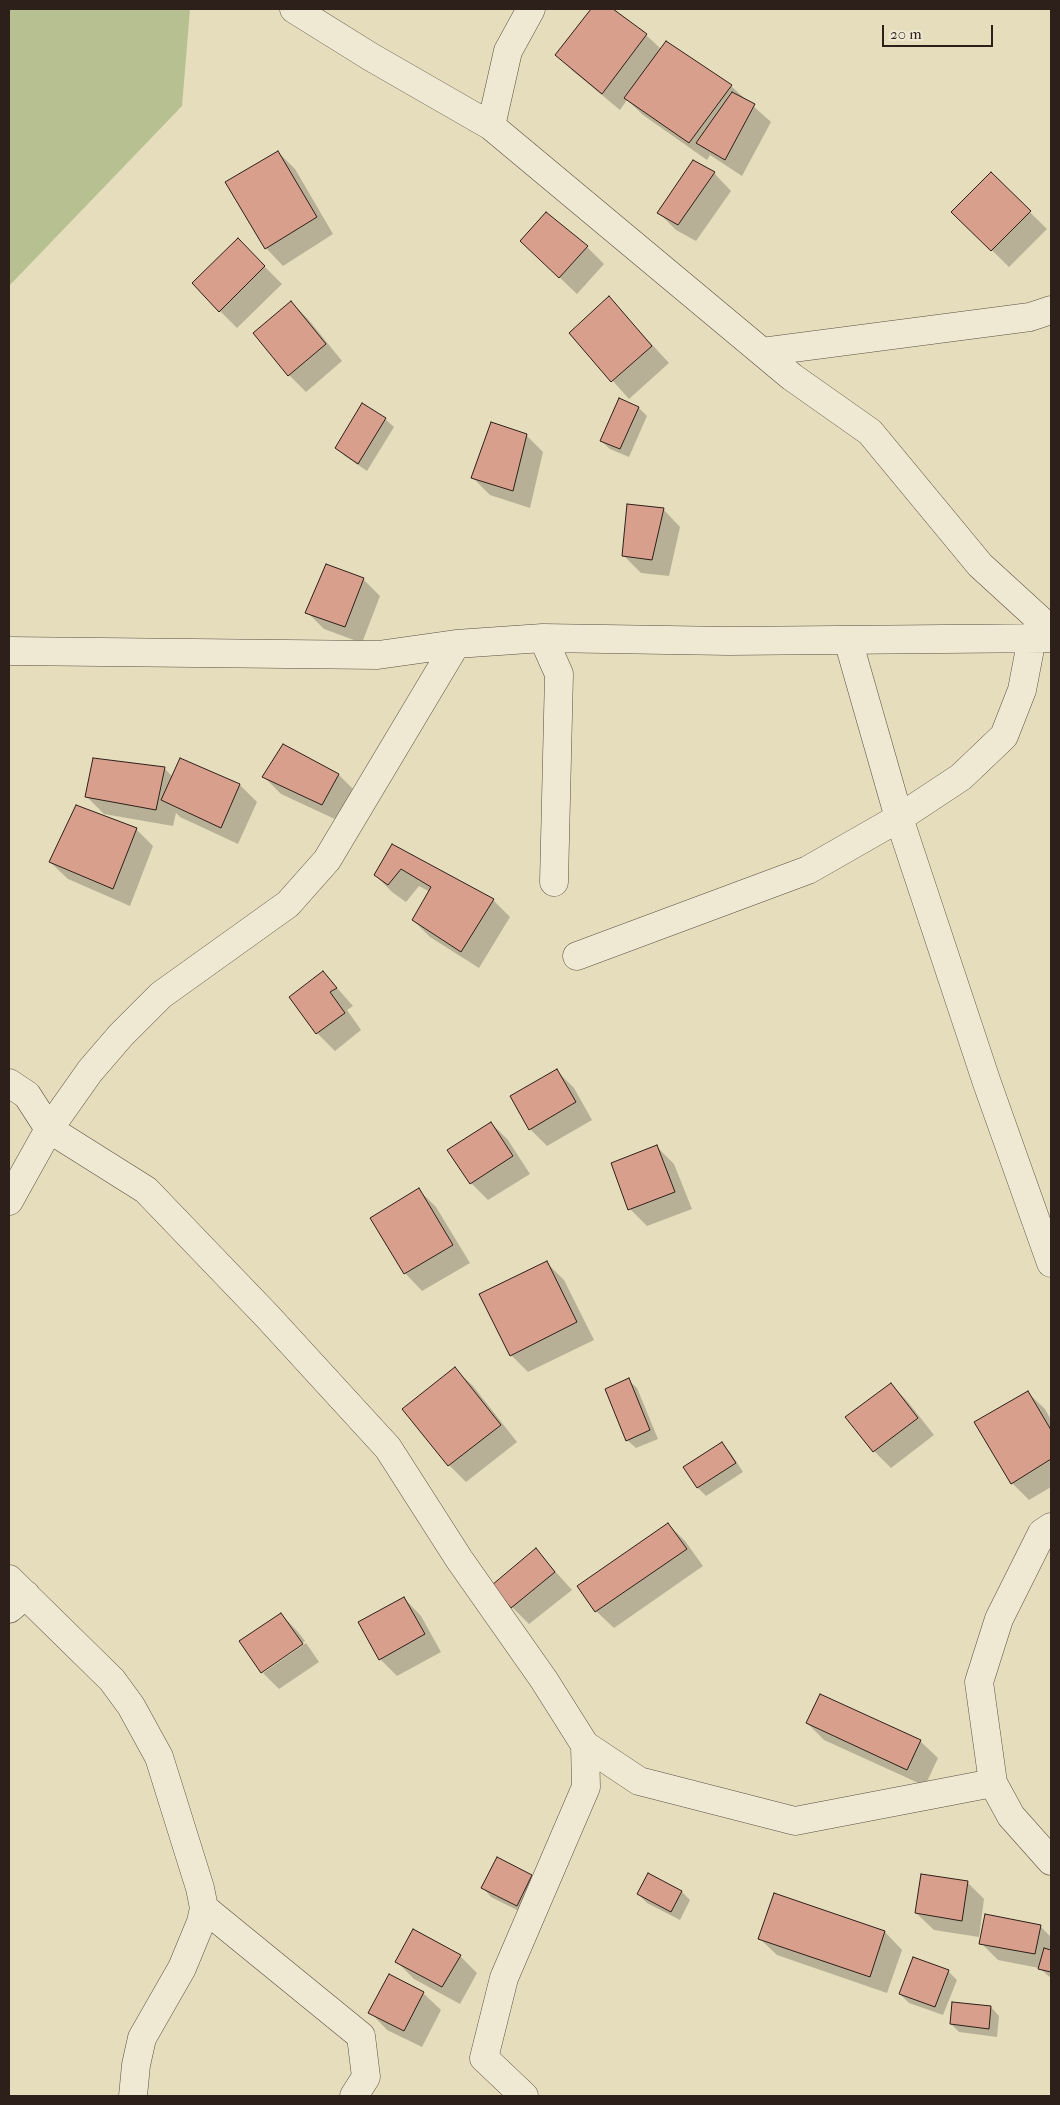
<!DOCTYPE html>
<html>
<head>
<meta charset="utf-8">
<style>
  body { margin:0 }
  #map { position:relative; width:1060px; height:2105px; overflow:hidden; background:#e6ddbc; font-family:"IM FELL French Canon",serif }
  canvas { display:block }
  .frame { position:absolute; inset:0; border:10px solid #2d1f19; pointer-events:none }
  .scale { position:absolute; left:882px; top:25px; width:111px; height:22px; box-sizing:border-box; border:2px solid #2d1f19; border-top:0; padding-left:6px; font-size:15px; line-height:18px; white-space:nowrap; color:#2d1f19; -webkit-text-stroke:4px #efe9d3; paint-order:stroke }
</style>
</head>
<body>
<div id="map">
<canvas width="1060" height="2105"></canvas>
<div class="frame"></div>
<div class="scale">20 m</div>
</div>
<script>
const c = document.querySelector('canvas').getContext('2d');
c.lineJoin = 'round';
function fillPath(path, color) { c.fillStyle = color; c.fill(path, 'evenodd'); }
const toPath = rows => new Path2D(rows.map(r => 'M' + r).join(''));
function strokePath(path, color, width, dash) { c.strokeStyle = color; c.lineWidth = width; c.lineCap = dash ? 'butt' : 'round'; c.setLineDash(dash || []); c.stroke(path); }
const green = toPath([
  [9,9,190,9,182,106,9,286]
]);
const shadow = toPath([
  [592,9,611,9,646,35,661,49,731,86,771,122,742,176,710,155,707,160,643,115,627,100,620,110,574,72,556,55],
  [278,152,295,169,333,234,283,266,266,248],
  [693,161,714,173,731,191,696,241,676,230,659,213],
  [991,174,1047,229,1009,267,953,212],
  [546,213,587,247,604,264,577,294,539,258],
  [238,240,282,284,237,328,220,311],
  [609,298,669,363,629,399,570,333],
  [291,302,308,319,342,361,306,392,289,375],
  [639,408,647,416,629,457,610,449,601,441],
  [385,419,394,427,367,471,345,456,336,447],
  [526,435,543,452,530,508,490,495,473,478],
  [663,509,680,527,669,576,641,573,623,555],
  [363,579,380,596,362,643,324,629,307,612],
  [283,746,339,775,356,792,339,821,281,794,264,777],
  [164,768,173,777,240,785,257,802,238,844,180,817,176,813,173,826,104,814,87,797],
  [136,829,153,846,130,906,68,879,50,862],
  [393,846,493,900,510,917,479,968,430,937,413,920,430,892,419,886,406,902,392,892,375,875],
  [323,972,353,1006,347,1010,361,1030,335,1051,317,1033,290,997],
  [557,1071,574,1088,592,1120,547,1146,530,1129],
  [491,1123,508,1140,530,1174,488,1200,471,1183],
  [657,1147,674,1164,692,1209,647,1226,630,1209],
  [419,1190,436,1207,470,1263,422,1291,405,1273],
  [547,1263,564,1280,594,1340,528,1372,511,1355],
  [455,1369,473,1386,517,1442,466,1482,449,1465],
  [628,1380,637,1388,658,1439,636,1448,627,1440],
  [891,1384,908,1402,934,1435,891,1468,874,1451],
  [1027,1392,1045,1409,1051,1420,1051,1487,1029,1500,1012,1483],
  [721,1443,730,1452,743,1472,706,1496,698,1488,684,1468],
  [668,1524,685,1541,703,1566,614,1628,596,1611,579,1586],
  [536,1550,572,1590,529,1624,512,1607],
  [404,1598,421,1616,441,1652,397,1676,380,1659],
  [281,1614,298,1632,305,1641,263,1670,263,1673,306,1643,319,1662,279,1689,262,1672],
  [807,1723,920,1741,938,1758,925,1786,824,1740],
  [649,1874,682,1892,690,1900,680,1920,647,1903,638,1894],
  [531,1876,540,1884,525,1914,491,1897,483,1888],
  [967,1882,984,1899,979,1937,934,1930,916,1913],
  [775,1895,885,1932,902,1950,887,1993,777,1955,759,1938],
  [1040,1926,1051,1937,1051,1978,1039,1968,998,1960,981,1943],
  [460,1956,477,1973,460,2004,414,1979,397,1962],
  [948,1971,957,1980,943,2015,909,2003,900,1994],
  [423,1993,441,2010,422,2047,387,2030,370,2012],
  [991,2007,999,2016,997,2037,959,2032,951,2024]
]);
const building = toPath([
  [591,9,613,9,647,34,602,94,555,55,591,9],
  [666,41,732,85,689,143,624,98,666,41],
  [732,92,755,104,725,160,696,143,732,92],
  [278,151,317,217,265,249,225,182,278,151],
  [693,160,715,172,678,225,657,213,693,160],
  [991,172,1031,211,991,251,951,212,991,172],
  [546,212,588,246,559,278,520,241,546,212],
  [238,238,265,266,219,312,192,283,238,238],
  [609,296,652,346,611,382,569,333,609,296],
  [291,301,326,344,288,376,253,333,291,301],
  [619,398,639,407,620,449,600,441,619,398],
  [362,403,386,418,358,464,335,448,362,403],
  [491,422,527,434,513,491,471,478,491,422],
  [627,504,664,508,652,560,622,556,627,504],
  [326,564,364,578,345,627,305,613,326,564],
  [283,744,339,774,322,805,262,777,283,744],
  [93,758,165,767,156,810,85,797,93,758],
  [180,758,240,784,221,828,161,800,180,758],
  [76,805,137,828,113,889,49,862,76,805],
  [392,844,494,899,461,952,412,920,431,887,401,869,388,885,374,875,392,844],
  [323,971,337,988,330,992,345,1013,316,1034,289,997,323,971],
  [557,1069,576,1102,529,1130,510,1096,557,1069],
  [491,1122,513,1156,470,1184,447,1150,491,1122],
  [657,1145,675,1192,628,1210,611,1163,657,1145],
  [419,1188,453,1245,404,1274,370,1218,419,1188],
  [547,1261,577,1322,510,1356,479,1294,547,1261],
  [455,1367,501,1425,448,1466,402,1409,455,1367],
  [629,1378,650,1430,626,1441,605,1389,629,1378],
  [891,1383,918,1418,873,1452,845,1417,891,1383],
  [1028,1391,1051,1430,1051,1459,1011,1484,974,1422,1028,1391],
  [722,1442,736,1463,697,1488,683,1467,722,1442],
  [668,1523,687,1549,595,1612,577,1586,668,1523],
  [536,1548,555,1572,511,1608,492,1585,536,1548],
  [404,1597,425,1634,379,1660,358,1622,404,1597],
  [281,1613,303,1644,261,1673,239,1641,281,1613],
  [820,1694,921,1740,907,1770,806,1723,820,1694],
  [497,1857,532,1875,517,1906,481,1888,497,1857],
  [648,1873,682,1891,671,1912,637,1894,648,1873],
  [921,1874,968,1881,962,1921,915,1913,921,1874],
  [774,1893,885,1931,870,1977,758,1939,774,1893],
  [985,1914,1041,1925,1035,1954,979,1944,985,1914],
  [413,1929,461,1955,442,1987,395,1962,413,1929],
  [1044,1948,1051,1950,1051,1972,1038,1969,1044,1948],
  [913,1957,949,1970,935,2007,899,1994,913,1957],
  [389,1974,424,1992,404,2031,368,2013,389,1974],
  [952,2002,991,2006,989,2029,950,2024,952,2002]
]);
const street = toPath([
  [294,9,371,57,491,126,792,377,870,432,980,565,1051,630],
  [491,126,508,51,531,9],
  [762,352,1030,317,1051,310],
  [543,638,559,674,554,882],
  [848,640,899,818,987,1083,1051,1263],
  [9,651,378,655,456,644,543,638,729,641,1051,638],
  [577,956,808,870,899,818,961,777,1004,736,1022,690,1032,638],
  [9,1083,27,1095,49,1129,146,1190,268,1317,388,1448,459,1559,544,1680,585,1745,639,1781,795,1821,993,1783],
  [9,1201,49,1129,90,1071,121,1035,161,995,288,904,327,860,456,644],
  [1051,1527,1042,1533,999,1619,979,1682,993,1783,1011,1816,1051,1861],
  [9,1579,112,1680,131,1706,159,1757,200,1888,204,1908,201,1922,182,1968,142,2038,136,2065,133,2096],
  [9,1609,26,1595],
  [204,1908,361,2036,366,2077,354,2096],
  [524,2096,484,2058,504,1978,586,1787,585,1745]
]);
fillPath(green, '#b6c090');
fillPath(shadow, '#0003');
fillPath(building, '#d8a08c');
strokePath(building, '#2d1f19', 1);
strokePath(street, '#5b4e42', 29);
strokePath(street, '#efe9d3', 28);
</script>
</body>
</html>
